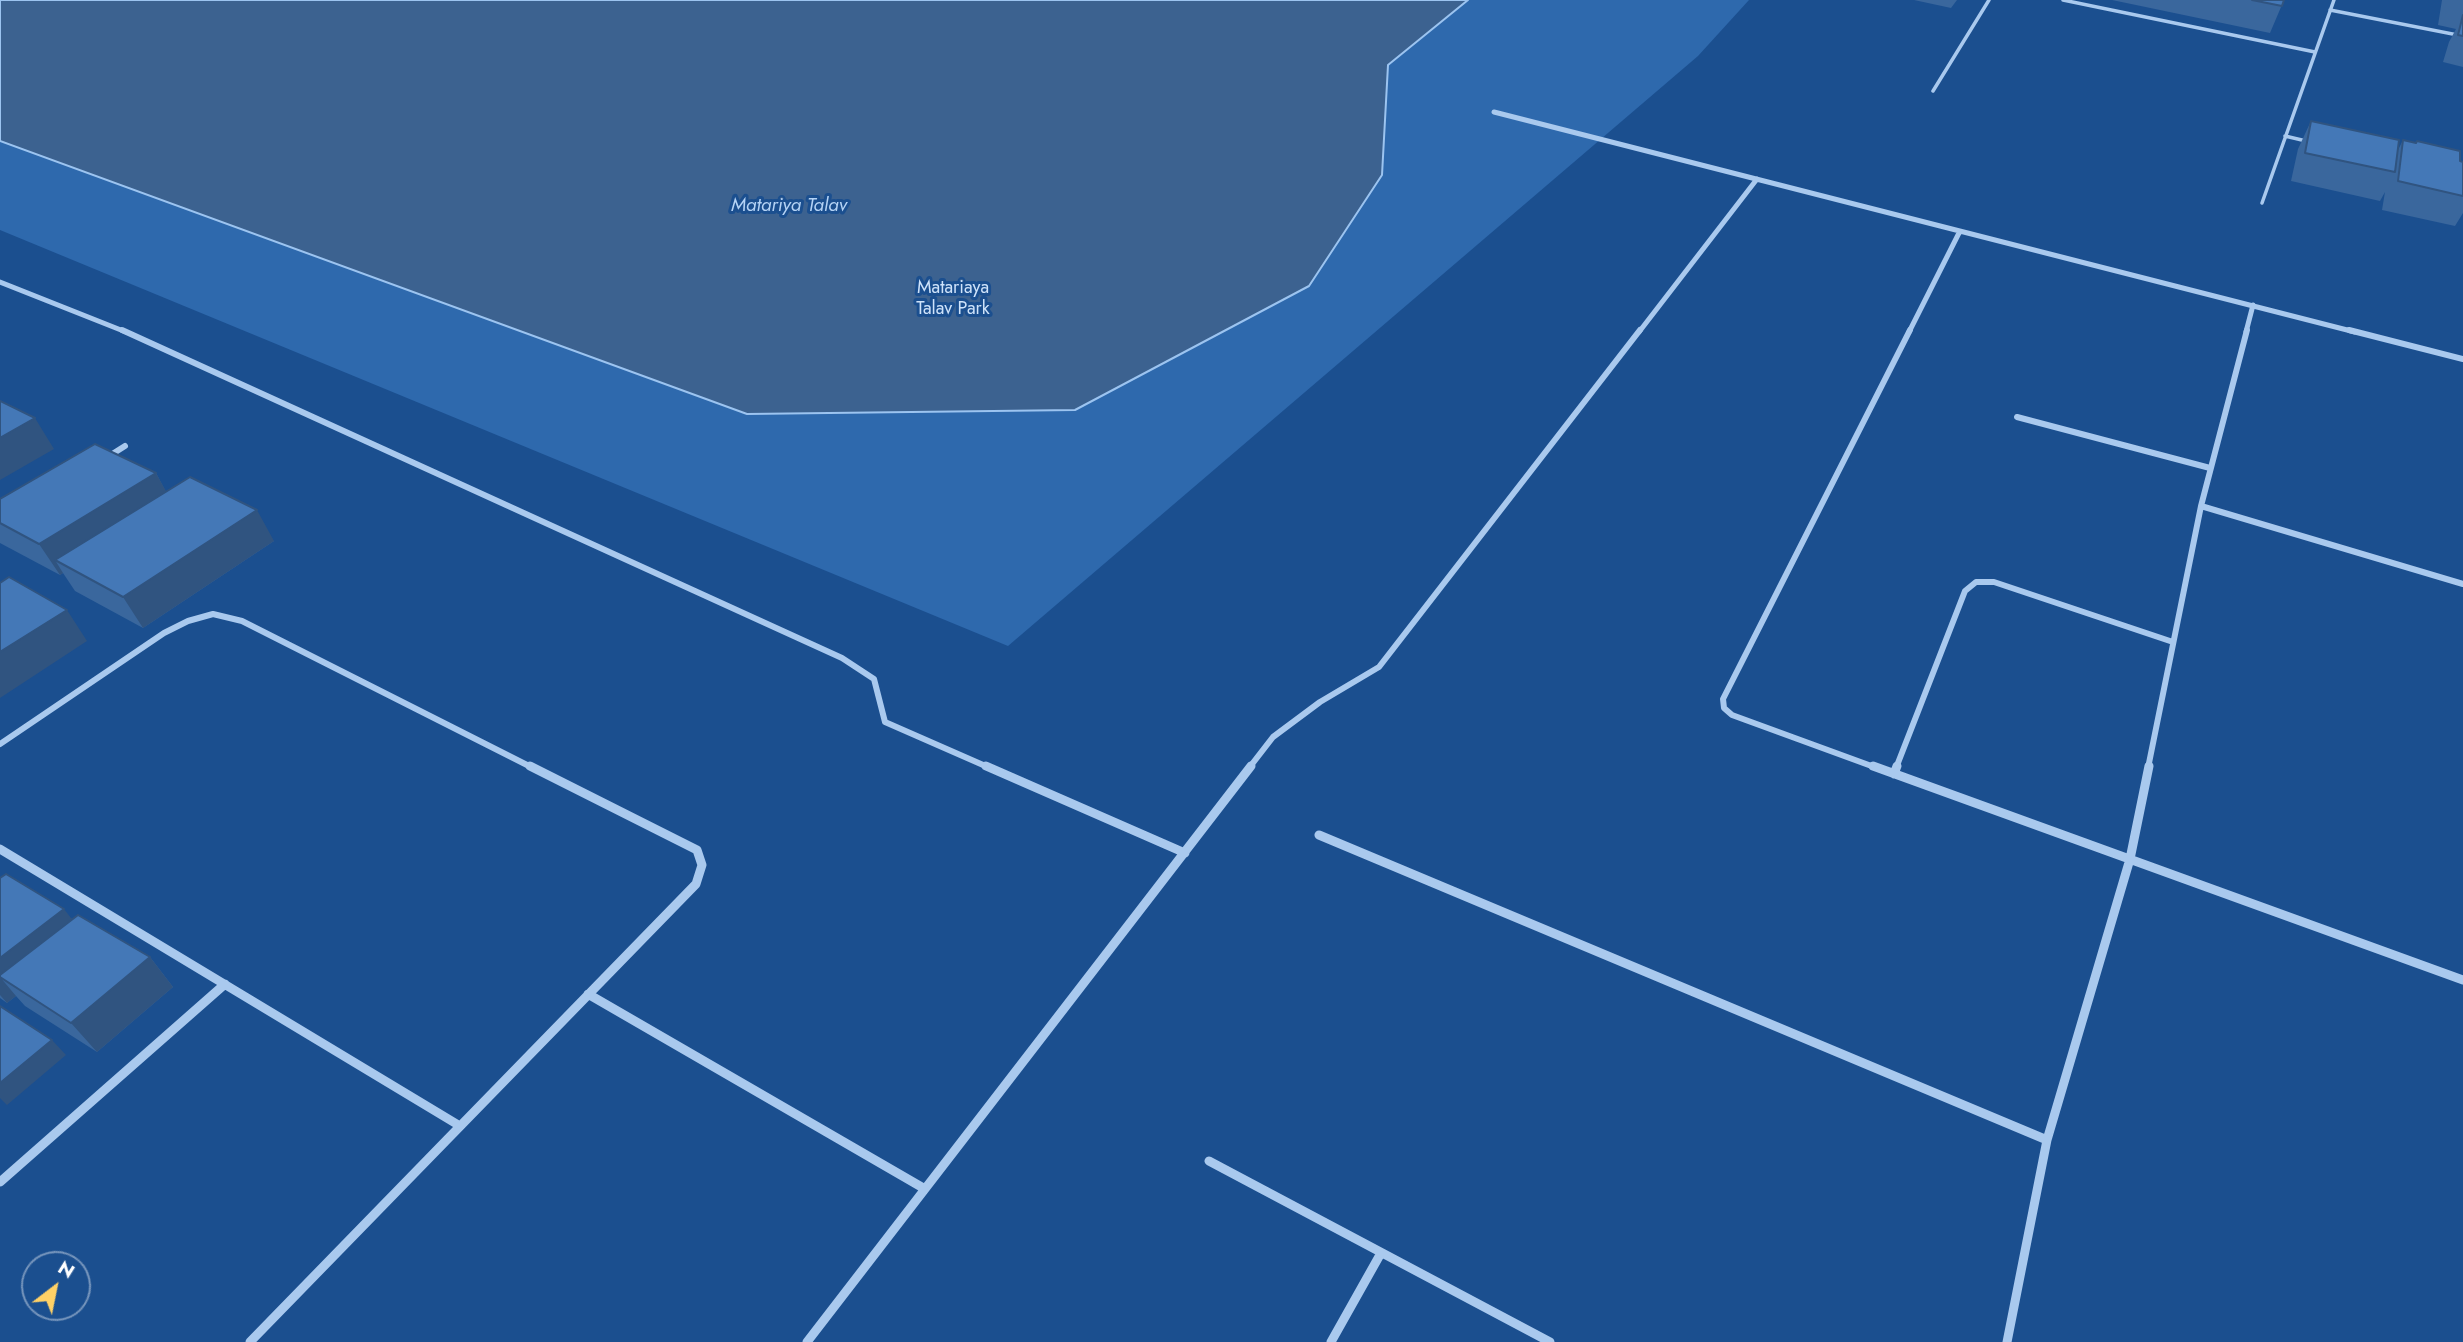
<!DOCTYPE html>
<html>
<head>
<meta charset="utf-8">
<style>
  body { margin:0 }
  #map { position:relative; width:2463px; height:1342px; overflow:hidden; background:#1b4f8f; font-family:Jost,sans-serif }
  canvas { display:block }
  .north { position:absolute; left:21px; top:1251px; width:70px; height:70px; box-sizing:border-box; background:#1b4f8f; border:2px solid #7695bc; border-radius:50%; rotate:32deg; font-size:19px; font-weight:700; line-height:28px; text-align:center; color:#fff }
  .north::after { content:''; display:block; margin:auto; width:24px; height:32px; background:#ffd166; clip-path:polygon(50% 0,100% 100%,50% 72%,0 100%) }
</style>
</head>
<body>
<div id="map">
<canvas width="2463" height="1342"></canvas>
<div class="north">N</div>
</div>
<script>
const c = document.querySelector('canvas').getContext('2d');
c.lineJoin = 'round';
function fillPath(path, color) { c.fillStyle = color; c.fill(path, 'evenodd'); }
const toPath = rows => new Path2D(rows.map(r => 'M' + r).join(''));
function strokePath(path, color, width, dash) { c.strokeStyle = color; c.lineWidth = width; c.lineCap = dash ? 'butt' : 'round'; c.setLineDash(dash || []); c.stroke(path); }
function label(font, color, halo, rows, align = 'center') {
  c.font = font + ' Jost,sans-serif'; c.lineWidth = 6; c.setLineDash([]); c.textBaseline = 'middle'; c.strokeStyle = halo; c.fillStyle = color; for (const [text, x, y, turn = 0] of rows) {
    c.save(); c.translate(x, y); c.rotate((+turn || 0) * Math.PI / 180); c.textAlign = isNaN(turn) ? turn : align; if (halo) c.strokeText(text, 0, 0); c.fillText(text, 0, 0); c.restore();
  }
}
const green = toPath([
  [0,0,1749,0,1698,56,1008,646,0,230]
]);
const water = toPath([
  [0,0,1468,0,1388,65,1382,175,1309,286,1075,410,747,414,0,141,0,0]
]);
const service = toPath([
  [2063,0,2315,52],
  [2330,10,2463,36],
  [1933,91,1989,0],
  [2285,136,2306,141],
  [2262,203,2334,0]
]);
const minorFar2 = toPath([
  [1494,112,2355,332],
  [0,282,126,332],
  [1639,332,1757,179],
  [1909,332,1960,231],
  [2246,332,2253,305]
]);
const minorFar1 = toPath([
  [122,330,842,658,874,679,885,722,990,768],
  [2349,330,2463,359],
  [2017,417,2210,468],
  [106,458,125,446],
  [2201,506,2463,584],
  [0,744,164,633,188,621,213,614,242,621,533,768],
  [1249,768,1273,737,1320,702,1379,667,1640,330],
  [1877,768,1732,715,1724,708,1723,699,1910,330],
  [1896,768,1965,591,1976,582,1994,582,2173,642],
  [2148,768,2201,506,2247,330]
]);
const minor = toPath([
  [986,766,1185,853],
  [1873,766,2463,980],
  [1894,774,1897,766],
  [1319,835,2047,1140],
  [0,849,460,1126],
  [588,994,925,1189],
  [1209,1161,1550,1342],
  [0,1182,225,984],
  [250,1342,696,884,702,865,697,850,530,766],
  [807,1342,1251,766],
  [1331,1342,1381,1253],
  [2007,1342,2047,1140,2130,859,2149,766]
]);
const wall = toPath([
  [1914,0,1957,0,1951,8],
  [2112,0,2284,0,2270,33],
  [2442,0,2463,0,2463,67,2443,62,2449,42,2456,29,2438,25],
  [2311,121,2398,150,2403,140,2463,162,2463,213,2455,226,2382,210,2385,192,2380,201,2291,181,2298,149],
  [156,473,166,492,274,541,143,628,75,591,63,573,60,575,0,543,0,499],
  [0,878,72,919,150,957,173,987,97,1052,25,1006,16,996,7,1003,0,998]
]);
const shadedWall = toPath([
  [35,418,54,449,0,480,0,438],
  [156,473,173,504,55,560,63,573,60,575,39,544],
  [257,510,274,541,143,628,123,597],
  [67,610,87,641,0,698,0,652],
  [64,909,88,940,0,977,0,958],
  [150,957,173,987,97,1052,71,1023],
  [0,977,16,996,7,1003,0,995],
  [52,1040,66,1055,7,1105,0,1098,0,1083]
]);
const building = toPath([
  [2252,0,2284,0,2282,6,2252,0],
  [2463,15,2463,36,2458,35,2463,15],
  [2311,121,2399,140,2395,172,2305,153,2311,121],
  [2403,140,2416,143,2417,141,2460,151,2460,161,2463,162,2463,196,2398,181,2403,140],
  [0,401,35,418,0,438,0,401],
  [95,444,156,473,39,544,0,523,0,499,95,444],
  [190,477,257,510,123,597,55,560,190,477],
  [9,577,67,610,0,652,0,583,9,577],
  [6,874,64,909,0,958,0,878,6,874],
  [78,915,150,957,71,1023,0,977,0,975,78,915],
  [0,1006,52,1040,0,1083,0,1006]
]);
const farParknames = [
  ["Matariaya",953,289],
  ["Talav Park",953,310]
];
const farWaternames = [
  ["Matariya Talav",789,206]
];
fillPath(green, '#2e69ad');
fillPath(water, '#3c6290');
strokePath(water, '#9cc4f0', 2);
strokePath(service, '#a9c9ee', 3.5);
strokePath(minorFar2, '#a9c9ee', 5);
strokePath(minorFar1, '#a9c9ee', 6);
strokePath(minor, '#a9c9ee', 9);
fillPath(wall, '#3a679d');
fillPath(shadedWall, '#305480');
fillPath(building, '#4478b7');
strokePath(building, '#305480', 2);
label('18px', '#cfe3fa', '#1b4f8f', farParknames);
label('italic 19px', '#b5d3f5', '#1b4f8f', farWaternames);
</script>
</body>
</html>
